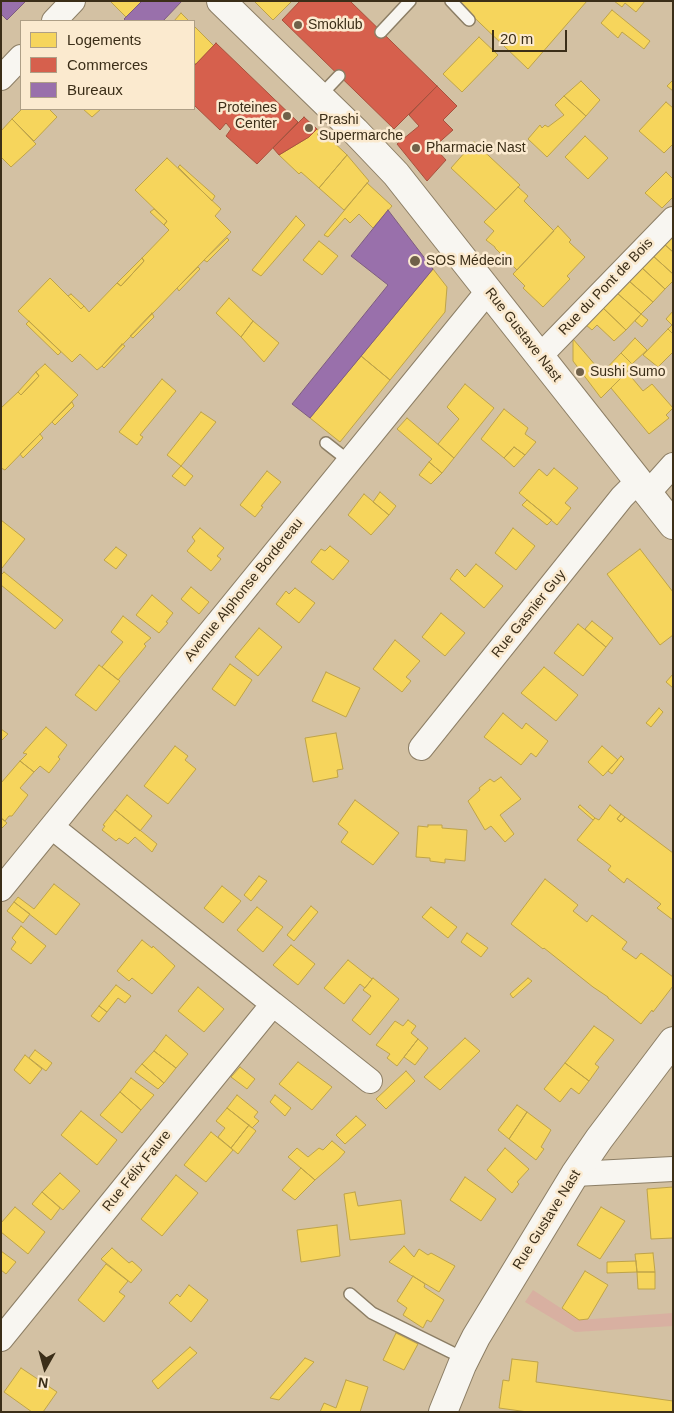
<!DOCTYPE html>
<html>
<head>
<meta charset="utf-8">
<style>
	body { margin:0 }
	#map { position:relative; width:674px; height:1413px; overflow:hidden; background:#d3c1a3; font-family:Arial,sans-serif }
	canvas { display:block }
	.frame { position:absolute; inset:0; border:2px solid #3b2e18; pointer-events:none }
	.legend { position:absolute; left:20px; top:20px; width:175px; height:90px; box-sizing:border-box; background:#fbeacf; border:1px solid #ae9f86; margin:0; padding:6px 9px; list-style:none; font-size:15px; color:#3b2e18 }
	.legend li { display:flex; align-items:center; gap:10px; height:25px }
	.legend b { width:25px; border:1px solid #ae9f86 }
	.north { position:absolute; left:20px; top:1343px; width:50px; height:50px; -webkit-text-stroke:4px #fbeacf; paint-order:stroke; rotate:187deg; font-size:14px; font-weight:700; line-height:20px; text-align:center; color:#3b2e18 }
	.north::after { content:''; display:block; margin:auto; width:18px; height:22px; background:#3b2e18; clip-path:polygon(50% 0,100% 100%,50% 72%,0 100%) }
	.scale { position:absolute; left:492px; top:30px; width:75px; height:22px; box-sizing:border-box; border:2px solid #3b2e18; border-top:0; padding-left:6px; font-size:15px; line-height:18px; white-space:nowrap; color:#3b2e18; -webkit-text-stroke:4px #fbeacf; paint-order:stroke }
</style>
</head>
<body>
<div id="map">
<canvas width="674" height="1413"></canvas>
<div class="frame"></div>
<ul class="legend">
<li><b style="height:14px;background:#f6d55c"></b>Logements</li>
<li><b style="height:14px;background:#d6604d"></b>Commerces</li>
<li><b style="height:14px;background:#9970ab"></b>Bureaux</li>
</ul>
<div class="north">N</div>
<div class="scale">20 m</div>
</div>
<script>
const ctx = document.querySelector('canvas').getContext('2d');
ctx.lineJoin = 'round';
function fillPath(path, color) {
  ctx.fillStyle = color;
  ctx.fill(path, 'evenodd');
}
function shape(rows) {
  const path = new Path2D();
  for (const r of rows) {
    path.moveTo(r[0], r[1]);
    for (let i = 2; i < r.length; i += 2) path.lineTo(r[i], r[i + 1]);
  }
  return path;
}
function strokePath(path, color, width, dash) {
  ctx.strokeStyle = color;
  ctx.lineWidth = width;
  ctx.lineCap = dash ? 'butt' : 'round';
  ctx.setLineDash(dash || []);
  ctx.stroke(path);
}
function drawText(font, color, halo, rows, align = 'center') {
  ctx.font = font + ' Arial,sans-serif';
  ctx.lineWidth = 5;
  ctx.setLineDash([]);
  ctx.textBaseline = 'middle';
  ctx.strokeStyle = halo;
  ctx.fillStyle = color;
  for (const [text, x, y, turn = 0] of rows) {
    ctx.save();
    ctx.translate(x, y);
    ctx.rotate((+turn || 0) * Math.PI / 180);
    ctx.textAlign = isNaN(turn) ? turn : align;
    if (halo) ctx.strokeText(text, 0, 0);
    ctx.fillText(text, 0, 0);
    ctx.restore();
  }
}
const green = shape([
	[533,1290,579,1320,673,1313,673,1326,575,1332,525,1302]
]);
const homes = shape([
	[110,1,142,1,126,17,110,1],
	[254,1,292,1,273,20,254,1],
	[457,1,587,1,528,69,457,1],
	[614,1,645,1,636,12,625,3,622,7,614,1],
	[612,10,650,41,644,49,622,32,618,38,601,23,612,10],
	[181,13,189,21,174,21,181,13],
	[194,26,214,46,196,64,194,62,194,26],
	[479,37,498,55,462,92,443,74,479,37],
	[673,80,673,91,667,86,673,80],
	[581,81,600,100,586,116,564,96,581,81],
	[564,96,586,116,547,157,528,139,540,125,542,128,545,125,548,127,564,115,555,105,564,96],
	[666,102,673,108,673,144,664,153,639,131,666,102],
	[22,109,49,109,57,117,34,141,12,119,22,109],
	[83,109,101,109,92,117,83,109],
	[12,119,36,144,11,167,1,157,1,131,12,119],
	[317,129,320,132,317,134,326,142,329,138,345,153,347,155,319,188,301,172,299,174,279,155,309,137,317,129],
	[585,136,608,158,588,179,565,157,585,136],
	[474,142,520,185,496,210,451,168,474,142],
	[347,155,369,181,344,210,319,188,347,155],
	[167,158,221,209,215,216,231,232,102,366,97,370,80,354,72,362,18,311,50,278,81,309,84,306,89,312,117,283,121,286,144,261,142,258,169,230,164,225,167,221,135,190,167,158],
	[180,165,215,196,212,201,178,167,180,165],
	[666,172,673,179,673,197,662,208,645,193,666,172],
	[367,183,392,206,373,228,359,214,350,223,345,218,328,237,324,235,367,183],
	[518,187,528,196,524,201,554,231,517,270,495,248,495,247,486,240,494,231,484,222,518,187],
	[154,209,167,221,164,225,150,212,154,209],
	[296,216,305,225,261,276,252,270,296,216],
	[558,226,571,240,569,242,585,257,567,276,570,279,543,307,523,288,525,286,513,274,558,226],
	[673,234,673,252,663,243,673,234],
	[227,238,229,240,207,262,204,260,227,238],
	[319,241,338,256,322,275,303,260,319,241],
	[663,243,673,252,673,274,652,255,663,243],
	[652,255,673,274,673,281,665,289,641,267,652,255],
	[142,258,144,261,121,286,117,283,142,258],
	[198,267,200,269,179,291,177,288,198,267],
	[641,267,665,289,653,302,629,281,641,267],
	[433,269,447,287,445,312,390,380,361,356,433,269],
	[629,281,653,302,641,314,617,293,629,281],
	[617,293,641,314,626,330,602,307,617,293],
	[71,294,84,306,81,309,68,296,71,294],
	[229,298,253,321,241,337,216,313,229,298],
	[602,307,626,330,614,341,597,325,592,330,586,325,602,307],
	[673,311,673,324,672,325,666,319,673,311],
	[152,313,154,317,133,338,130,336,152,313],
	[641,314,648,320,642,327,635,321,641,314],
	[29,321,61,352,58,355,26,324,29,321],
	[253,321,279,343,264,362,241,337,253,321],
	[673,324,673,334,668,329,673,324],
	[668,329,673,334,673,352,658,367,643,355,668,329],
	[635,338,647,350,632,364,621,353,635,338],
	[573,339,602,373,621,353,632,364,627,372,601,398,573,361,573,339],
	[122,344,125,346,104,368,102,366,122,344],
	[361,356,390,380,340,442,310,418,361,356],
	[45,364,78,395,5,470,1,468,1,408,18,392,21,395,39,376,36,372,45,364],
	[36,372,39,376,21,395,18,392,36,372],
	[627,372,643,391,652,384,673,408,666,415,669,418,649,434,611,388,627,372],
	[162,379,176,391,140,435,143,437,137,445,119,432,162,379],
	[465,384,494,408,454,458,438,444,459,419,447,407,465,384],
	[72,402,74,406,55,425,52,422,72,402],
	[504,409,528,428,525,434,536,442,525,455,514,447,504,458,481,439,504,409],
	[201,412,216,422,181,466,167,455,201,412],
	[407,418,454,458,442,473,429,462,432,459,397,429,407,418],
	[40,434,43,438,23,458,20,454,40,434],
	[514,447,525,455,514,467,504,458,514,447],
	[429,462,442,473,431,484,419,475,429,462],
	[181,466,193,476,185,486,172,476,181,466],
	[554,468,578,488,565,503,571,508,557,525,519,493,539,469,547,476,554,468],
	[267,471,281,482,261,506,263,507,255,517,240,505,267,471],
	[380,492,396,506,389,515,373,502,380,492],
	[364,494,389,515,371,535,348,515,364,494],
	[527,500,552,520,547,525,522,505,527,500],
	[1,520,25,539,2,568,1,567,1,520],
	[200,528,224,548,217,556,221,559,211,571,187,551,195,541,192,537,200,528],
	[513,528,535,546,516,570,495,553,513,528],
	[330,546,349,561,333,580,311,562,321,549,325,551,330,546],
	[116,547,127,555,116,569,104,560,116,547],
	[640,549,673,592,673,635,660,645,607,574,640,549],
	[476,564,503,586,484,608,450,579,457,569,465,577,476,564],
	[4,572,63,620,55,629,1,585,1,575,4,572],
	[191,587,209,602,199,614,181,599,191,587],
	[295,588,315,603,299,623,276,604,286,591,289,594,295,588],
	[152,595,173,613,166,622,168,623,159,633,136,615,152,595],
	[441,613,465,633,445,656,422,637,441,613],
	[123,616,151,638,144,644,146,646,118,680,102,667,123,642,111,632,123,616],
	[592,621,613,638,606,647,585,629,592,621],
	[578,624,606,647,583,676,554,653,578,624],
	[259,628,282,647,258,676,235,657,259,628],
	[395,640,420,661,406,677,411,681,402,692,373,669,395,640],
	[230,664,252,680,235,706,212,689,230,664],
	[99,665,120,681,96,711,75,695,99,665],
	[544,667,578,695,556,721,521,693,544,667],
	[326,672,360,688,346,717,312,701,326,672],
	[673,674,673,688,666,682,673,674],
	[659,708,663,712,651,727,646,723,659,708],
	[503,713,522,729,526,723,548,741,536,757,531,753,521,765,484,737,503,713],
	[46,727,67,745,58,757,60,759,49,773,40,766,34,772,20,761,27,754,23,753,46,727],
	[1,729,8,734,1,741,1,729],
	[336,733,343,769,337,770,338,777,313,782,305,738,336,733],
	[175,746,188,756,185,760,196,769,168,804,144,786,175,746],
	[602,746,618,760,603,776,588,762,602,746],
	[621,756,624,759,612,774,608,771,621,756],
	[20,761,34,772,20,788,28,795,12,816,9,816,5,821,1,818,1,783,20,761],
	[501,777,521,799,500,815,514,834,505,842,491,826,485,830,468,801,480,790,479,788,490,779,494,782,501,777],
	[127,795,152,816,140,831,115,810,127,795],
	[355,800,399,833,373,865,341,842,348,832,338,824,355,800],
	[580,805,595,818,593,820,578,807,580,805],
	[610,805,621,814,617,819,621,822,625,817,673,853,673,920,657,908,661,904,627,878,624,883,608,870,611,866,577,840,595,818,599,820,610,805],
	[115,810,157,844,152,852,135,837,128,844,119,838,116,841,102,830,105,826,103,825,115,810],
	[621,814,625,817,621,822,617,819,621,814],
	[1,818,7,823,1,829,1,818],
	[428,825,442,825,442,828,467,830,465,861,445,859,445,863,430,861,430,858,416,857,418,826,428,827,428,825],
	[259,876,267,881,251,901,244,895,259,876],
	[545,879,578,905,573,911,587,922,592,915,627,942,622,949,636,959,641,953,673,977,673,986,653,1012,652,1010,641,1024,608,998,608,997,593,987,544,948,543,949,511,924,545,879],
	[54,884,80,904,56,935,14,902,18,897,34,909,54,884],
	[222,886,241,901,223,923,204,908,222,886],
	[14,902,30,914,23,923,7,911,14,902],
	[311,906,318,912,294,941,287,935,311,906],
	[257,907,283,927,263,952,237,930,257,907],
	[431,907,457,927,448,938,422,917,431,907],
	[21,926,46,946,31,964,11,949,16,942,12,938,21,926],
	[467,933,488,948,481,957,461,942,467,933],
	[142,940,152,948,153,946,175,966,152,994,132,978,129,981,117,971,142,940],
	[291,945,315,964,298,985,273,965,291,945],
	[348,960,372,979,365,988,360,984,344,1004,324,988,348,960],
	[373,978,399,999,370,1035,352,1020,371,996,363,990,373,978],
	[528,978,532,981,513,998,510,994,528,978],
	[116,985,131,996,125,1003,118,998,107,1012,99,1006,116,985],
	[198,987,224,1009,204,1032,178,1011,198,987],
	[99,1006,107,1012,99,1022,91,1016,99,1006],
	[408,1020,416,1026,411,1033,418,1039,397,1066,387,1058,390,1054,376,1045,395,1021,403,1026,408,1020],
	[594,1026,614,1040,595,1064,599,1067,589,1081,565,1063,594,1026],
	[166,1035,188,1054,176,1068,154,1051,166,1035],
	[465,1038,480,1051,440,1090,424,1077,465,1038],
	[418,1039,428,1048,415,1065,404,1057,418,1039],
	[35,1050,52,1063,46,1071,29,1058,35,1050],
	[154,1051,176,1068,164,1083,142,1064,154,1051],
	[25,1055,42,1069,30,1084,14,1070,25,1055],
	[298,1062,332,1087,312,1110,279,1084,298,1062],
	[565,1063,589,1081,579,1094,571,1088,560,1102,544,1089,565,1063],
	[142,1064,164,1083,158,1089,135,1072,142,1064],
	[240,1067,255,1079,247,1089,231,1077,240,1067],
	[406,1071,415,1081,386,1109,376,1099,406,1071],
	[131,1078,154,1095,141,1110,120,1092,131,1078],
	[120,1092,141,1110,122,1133,100,1115,120,1092],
	[237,1095,258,1112,254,1117,259,1121,252,1128,227,1108,237,1095],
	[275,1095,291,1108,285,1116,270,1102,275,1095],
	[517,1105,527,1112,509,1139,498,1130,517,1105],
	[227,1108,249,1125,231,1148,218,1137,225,1128,216,1121,227,1108],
	[81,1111,117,1140,97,1165,61,1135,81,1111],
	[527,1112,551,1130,541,1147,544,1149,536,1160,509,1139,527,1112],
	[356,1116,366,1125,345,1144,336,1135,356,1116],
	[249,1125,256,1131,238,1154,231,1148,249,1125],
	[211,1132,233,1150,206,1182,184,1165,211,1132],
	[332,1141,345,1152,339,1159,315,1180,288,1157,297,1148,308,1157,319,1148,323,1150,332,1141],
	[505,1148,529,1169,517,1182,519,1184,512,1193,487,1170,505,1148],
	[301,1168,315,1180,295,1200,282,1190,301,1168],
	[60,1173,80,1191,63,1210,42,1192,60,1173],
	[176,1175,198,1193,162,1236,141,1219,176,1175],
	[465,1177,496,1199,481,1221,450,1200,465,1177],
	[673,1187,673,1238,651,1239,647,1189,673,1187],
	[42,1192,60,1208,51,1220,32,1204,42,1192],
	[355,1192,358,1206,401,1200,405,1234,350,1240,344,1194,355,1192],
	[15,1207,45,1232,28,1254,1,1232,1,1223,15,1207],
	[601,1207,625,1221,600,1259,577,1245,601,1207],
	[337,1225,340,1256,301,1262,297,1230,337,1225],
	[404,1246,414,1257,419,1249,428,1255,431,1253,455,1266,439,1292,389,1262,404,1246],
	[112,1248,129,1263,132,1261,142,1270,131,1283,101,1259,112,1248],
	[1,1251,16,1262,6,1274,1,1270,1,1251],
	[653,1253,655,1272,637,1272,635,1254,653,1253],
	[636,1261,637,1272,607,1273,607,1262,636,1261],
	[106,1264,128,1281,119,1292,125,1296,104,1322,78,1300,106,1264],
	[585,1271,608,1285,588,1319,579,1320,562,1308,585,1271],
	[637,1272,655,1272,655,1289,638,1289,637,1272],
	[413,1276,425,1284,424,1287,444,1300,431,1322,427,1320,423,1328,403,1315,407,1308,397,1301,413,1276],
	[189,1285,208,1300,191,1322,169,1303,177,1294,180,1297,189,1285],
	[396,1333,418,1344,404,1370,383,1360,396,1333],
	[190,1347,197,1353,158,1389,152,1381,190,1347],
	[305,1358,314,1362,279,1400,270,1398,305,1358],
	[512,1359,538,1362,536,1382,673,1401,673,1412,528,1412,499,1408,503,1380,509,1381,512,1359],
	[21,1368,57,1392,43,1412,32,1412,4,1392,21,1368],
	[346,1380,368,1387,360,1412,320,1412,324,1403,336,1408,346,1380]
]);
const shops = shape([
	[300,1,350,1,437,86,394,129,282,20,300,1],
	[216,43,298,122,257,164,226,136,231,129,226,123,220,130,194,105,194,66,216,43],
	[437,86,457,106,443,120,453,130,434,147,446,160,427,181,397,144,419,126,409,115,437,86],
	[304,117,317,129,309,137,279,155,273,148,304,117]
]);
const offices = shape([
	[1,1,26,1,7,20,1,14,1,1],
	[142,1,182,1,163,21,126,21,124,19,142,1],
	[388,210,433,269,310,418,292,404,388,285,351,256,388,210]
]);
const service = shape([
	[451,1,469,20],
	[381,32,410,1],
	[319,97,339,76],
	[326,443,349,461],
	[350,1294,372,1313,465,1359]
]);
const minor = shape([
	[54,21,73,1],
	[1,78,21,57],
	[540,356,673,219],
	[648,493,673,465],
	[421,748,622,497,638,481],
	[1,889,488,291],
	[273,1004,370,1081],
	[575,1174,673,1169],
	[1,1339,273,1004,52,827]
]);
const tertiary = shape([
	[221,1,355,131,396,174,673,525],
	[443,1412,462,1365,476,1337,575,1174,599,1139,673,1041]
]);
const markers = [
	[298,25,5,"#706149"],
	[287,116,5,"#706149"],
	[309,128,5,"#706149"],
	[416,148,5,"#706149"],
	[415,261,6,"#706149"],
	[580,372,5,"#706149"]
];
const poiNames = [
	["Smoklub",308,25],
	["Proteines",277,108,"right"],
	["Center",277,124,"right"],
	["Prashi",319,120],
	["Supermarche",319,136],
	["Pharmacie Nast",426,148],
	["SOS Médecin",426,261],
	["Sushi Sumo",590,372]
];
const streetNames = [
	["Rue du Pont de Bois",606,287,-46],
	["Rue Gustave Nast",523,335,52],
	["Avenue Alphonse Bordereau",244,590,-51],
	["Rue Gasnier Guy",529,614,-51],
	["Rue Félix Faure",137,1171,-51],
	["Rue Gustave Nast",547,1220,-58]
];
fillPath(green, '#d8b0a1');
fillPath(homes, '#f6d55c');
strokePath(homes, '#bea348', 1);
fillPath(shops, '#d6604d');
strokePath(shops, '#a8513d', 1);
fillPath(offices, '#9970ab');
strokePath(offices, '#7d5c7f', 1);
strokePath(service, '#8c7e65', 14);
strokePath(minor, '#8c7e65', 26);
strokePath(tertiary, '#8c7e65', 30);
strokePath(service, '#f8f6f1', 11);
strokePath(minor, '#f8f6f1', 24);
strokePath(tertiary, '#f8f6f1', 28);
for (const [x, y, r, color] of markers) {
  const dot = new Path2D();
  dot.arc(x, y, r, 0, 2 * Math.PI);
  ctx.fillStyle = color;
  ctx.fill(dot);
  strokePath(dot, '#fbeacf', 2);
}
drawText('14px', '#3b2e18', '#fbeacf', poiNames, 'left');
drawText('14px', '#3b2e18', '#fbeacf', streetNames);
</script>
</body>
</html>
